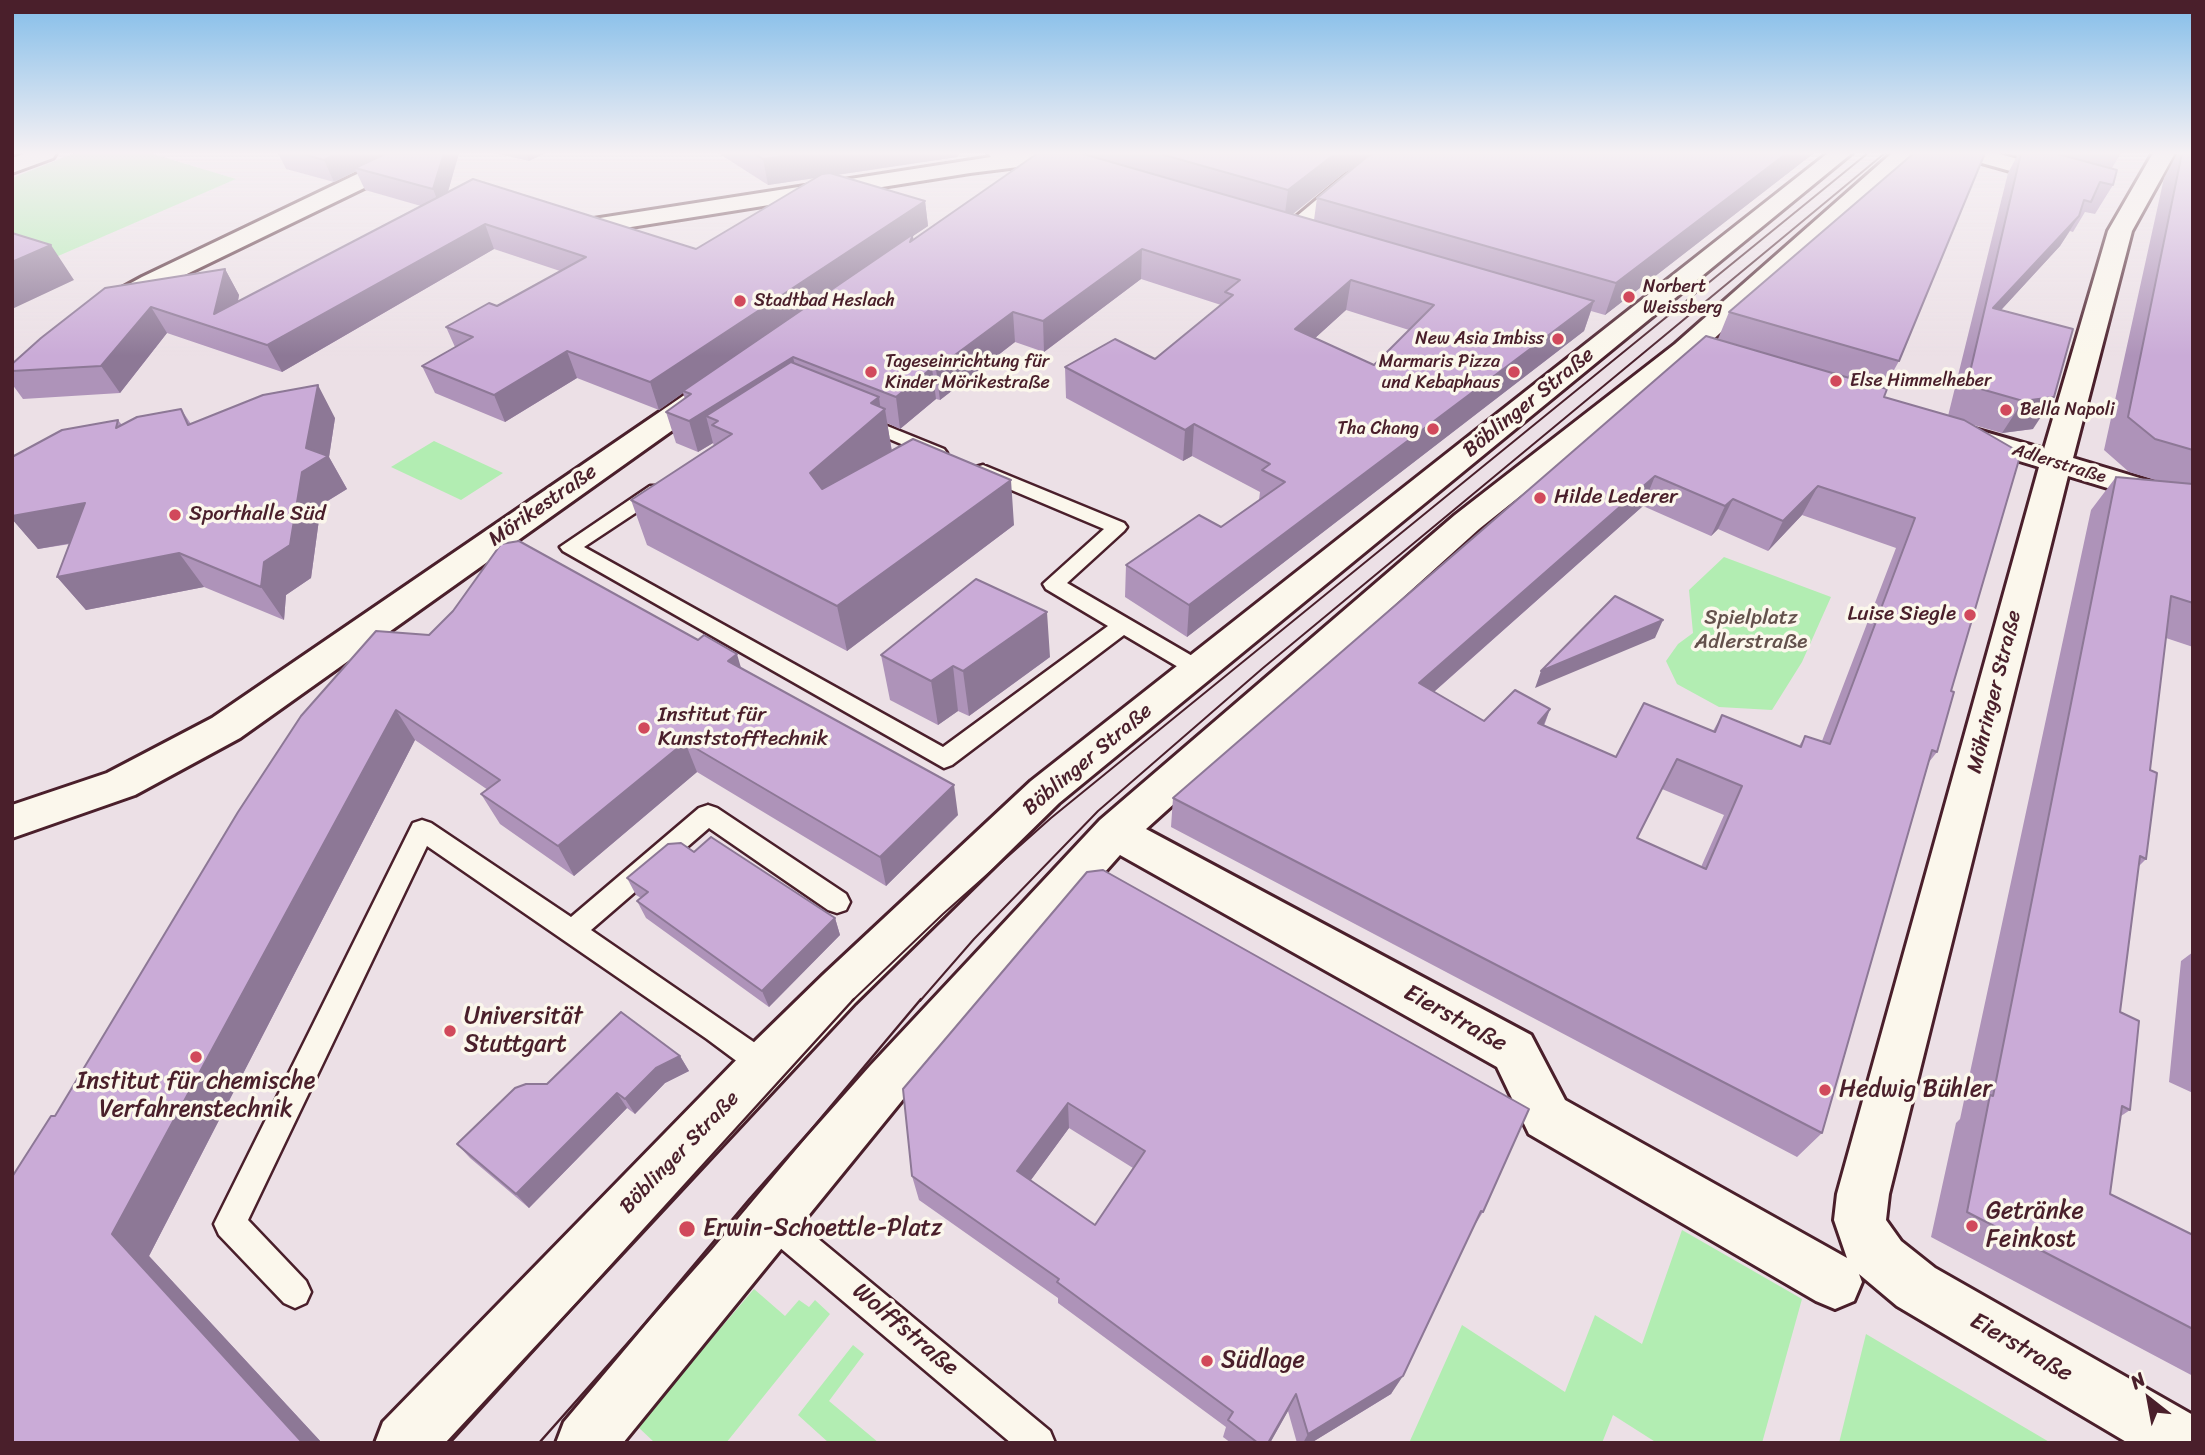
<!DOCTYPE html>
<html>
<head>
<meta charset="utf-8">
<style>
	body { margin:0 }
	#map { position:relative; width:2205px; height:1455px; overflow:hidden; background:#ece0e6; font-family:Sriracha,sans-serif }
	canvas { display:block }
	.frame { position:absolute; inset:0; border:14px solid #4a1f2b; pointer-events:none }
	.north { position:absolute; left:2114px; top:1364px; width:70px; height:70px; -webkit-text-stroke:5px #fbf7ec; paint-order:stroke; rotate:329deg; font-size:19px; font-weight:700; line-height:28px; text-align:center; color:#4a1f2b }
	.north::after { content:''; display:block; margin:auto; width:24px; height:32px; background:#4a1f2b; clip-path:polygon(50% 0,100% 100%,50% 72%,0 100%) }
</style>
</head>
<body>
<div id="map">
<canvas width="2205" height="1455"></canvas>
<div class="frame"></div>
<div class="north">N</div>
</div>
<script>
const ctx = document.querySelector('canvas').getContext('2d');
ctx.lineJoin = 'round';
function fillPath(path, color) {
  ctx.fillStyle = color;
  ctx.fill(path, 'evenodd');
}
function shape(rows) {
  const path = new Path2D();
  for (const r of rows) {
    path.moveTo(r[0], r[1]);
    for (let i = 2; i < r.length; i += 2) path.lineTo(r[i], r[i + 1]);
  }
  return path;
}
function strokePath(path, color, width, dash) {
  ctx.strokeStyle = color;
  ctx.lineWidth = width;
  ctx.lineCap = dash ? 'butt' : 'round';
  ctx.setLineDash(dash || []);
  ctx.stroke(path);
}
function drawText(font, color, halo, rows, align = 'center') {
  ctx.font = font + ' Sriracha,sans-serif';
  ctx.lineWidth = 7;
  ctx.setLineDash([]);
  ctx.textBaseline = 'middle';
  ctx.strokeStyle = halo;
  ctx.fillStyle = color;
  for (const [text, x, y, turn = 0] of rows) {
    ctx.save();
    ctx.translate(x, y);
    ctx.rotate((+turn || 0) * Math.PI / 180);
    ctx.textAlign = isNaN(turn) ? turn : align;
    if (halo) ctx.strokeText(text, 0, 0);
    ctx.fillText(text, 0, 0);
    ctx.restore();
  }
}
const green = shape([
	[75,153,150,153,236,179,12,276,12,178],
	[434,441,503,473,461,500,391,467],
	[1724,557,1831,597,1802,662,1772,710,1719,707,1677,684,1666,661,1678,644,1693,633,1689,590],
	[1682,1230,1802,1299,1762,1443,1657,1443,1613,1415,1602,1443,1409,1443,1462,1325,1565,1392,1595,1315,1642,1344],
	[754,1289,785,1316,799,1300,809,1307,815,1300,830,1314,726,1443,655,1443,637,1426],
	[1866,1334,2051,1443,1839,1443],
	[853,1345,864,1354,829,1401,879,1443,829,1443,798,1415]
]);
const service = shape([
	[860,415,944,449,947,453,944,457,932,457,854,424,851,420,860,415],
	[983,465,1124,523,1127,527,1124,531,1067,583,1206,664,1209,669,1206,674,1198,677,1190,674,1124,635,952,765,944,768,563,551,560,547,650,486,664,486,666,490,664,494,584,547,943,747,1108,626,1046,589,1043,584,1104,529,976,475,974,471,976,467,983,465],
	[708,805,717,808,846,894,850,902,846,910,837,913,828,910,709,828,591,930,774,1056,778,1065,774,1074,764,1078,754,1074,707,1039,427,846,248,1220,306,1281,311,1292,306,1303,295,1308,284,1303,219,1235,214,1224,413,823,422,820,431,823,571,917,699,808,708,805],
	[770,1203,781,1208,1050,1431,1055,1443,1011,1443,759,1230,754,1219,759,1208,770,1203]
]);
const minor = shape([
	[26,153,56,153,53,158,12,173,12,158,26,153],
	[988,153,1042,153,1090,167,1093,172,1090,177,1082,179,1034,165,970,173,587,234,578,232,575,227,578,222,587,220,991,157,988,153],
	[1399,153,1435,153,1432,158,1387,170,1362,185,1299,237,1290,239,1281,237,1278,232,1346,175,1371,160,1399,153],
	[1828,153,1852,153,1059,803,855,1003,445,1443,375,1443,383,1422,747,1049,823,975,1031,781,1828,153],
	[1892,153,1916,153,1695,356,1479,529,1146,829,1531,1035,1565,1100,1847,1258,1834,1220,1837,1194,2039,467,1960,443,1956,437,1960,431,1971,428,2044,449,2108,231,2153,153,2175,153,2132,231,2073,458,2193,494,2193,514,2068,476,1889,1194,1886,1220,1901,1241,1935,1268,2193,1415,2193,1443,2128,1443,1897,1306,1859,1274,1862,1282,1854,1301,1835,1309,1816,1301,1529,1134,1497,1067,1120,855,904,1098,623,1443,556,1443,564,1422,751,1200,870,1066,1100,820,1455,515,1675,344,1892,153],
	[1961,153,1996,153,2072,174,2075,179,2072,184,2064,186,1964,158,1961,153],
	[712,380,722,383,726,389,722,395,240,738,135,795,12,838,12,805,107,773,212,718,702,383,712,380]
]);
const secondary = shape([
	[401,153,429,153,426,158,160,287,118,312,109,314,100,312,96,306,100,300,142,277,401,153]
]);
const tramFar1 = shape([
	[852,1001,943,914,1051,818,1868,153],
	[920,1001,974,939,1098,811,1263,668,1885,153]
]);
const tram = shape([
	[450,1443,854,999],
	[539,1443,711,1249,921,999]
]);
const wall = shape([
	[278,153,459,153,448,192,696,249,815,178,768,185,718,153,959,153,957,157,837,175,925,201,928,226,913,236,913,239,1088,155,1088,153,1814,153,1605,315,1591,311,1584,331,1187,637,1125,597,1126,565,1221,527,1259,500,1260,492,1192,456,1183,461,1066,398,1065,367,1155,359,1221,305,1141,279,1044,352,1015,342,940,400,936,399,900,429,887,423,892,451,1014,525,847,651,647,545,631,500,714,446,713,443,698,452,676,443,666,412,685,399,683,393,659,410,577,378,505,422,435,393,422,366,455,347,446,327,497,306,560,271,494,249,282,372,167,333,120,393,23,399,12,384,12,364,225,269,239,295,238,302,421,206,365,190,356,171,334,182,286,169],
	[1359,164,1317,198,1314,220,1293,214,1344,173],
	[1346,310,1409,330,1374,365,1315,338],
	[494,153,545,153,529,161],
	[2005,153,2121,153,2112,168,2113,185,2095,214,2085,212,2073,232,2070,231,2060,246,2001,310,2033,429,2002,433,1970,424,1951,691,1937,752,1929,762,1822,1133,1797,1157,1171,827,1173,798,1718,339,1729,312,1899,361,1884,388,1884,397,1948,416,2008,173,2017,156],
	[1643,506,1711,536,1718,529,1768,551,1802,515,1896,548,1822,741,1805,736,1799,746,1722,715,1713,731,1616,757,1544,726,1550,709,1484,721,1434,692],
	[1662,789,1724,815,1701,867,1637,838],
	[2177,153,2193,153,2193,647,2166,638,2150,770,2146,859,2139,866,2120,1012,2130,1110,2121,1116,2110,1194,2193,1235,2193,1376,1931,1237,1956,1123,1960,1119,2091,510,2116,477,2159,481,2129,472,2104,450,2164,178,2177,154],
	[181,409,191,424,335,418,329,457,347,489,321,505,311,578,286,595,284,620,204,587,86,610,57,577,70,544,38,549,12,519,12,457,118,420,122,425],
	[881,655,1050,657,969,716,958,711,938,725,890,700],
	[741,668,958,815,886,886,697,772,574,876,500,824,481,794,488,790,415,740,149,1256,322,1443,12,1443,55,1116,301,716],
	[694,852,835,918,840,935,769,1007,646,918,637,901,641,898,636,895,627,878],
	[1087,872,1483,1212,1473,1228,1391,1394,1311,1443,1297,1443,1288,1411,1270,1443,1231,1443,1223,1437,1226,1427,1058,1303,1058,1298,919,1200,912,1176],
	[1069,1128,1133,1168,1095,1225,1030,1181],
	[2193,952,2193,1093,2169,1082,2181,961],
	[680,1056,689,1071,665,1083,635,1114,627,1108,529,1208,470,1158,457,1144,547,1084]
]);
const shadedWall = shape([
	[338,153,395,153,355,168,356,171,334,182,324,160],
	[444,153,459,153,442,212,433,189],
	[526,153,545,153,529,161],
	[806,153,959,153,957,157,768,185,763,159],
	[1336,153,1389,153,1370,158,1344,173,1284,221,1288,190],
	[1787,153,1814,153,1605,315,1616,283],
	[925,201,928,226,913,236,916,264,683,391,683,393,659,410,650,382],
	[2079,216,2060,246,1979,334,1993,308],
	[485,224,494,249,282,372,267,345],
	[51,245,74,280,12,309,12,262],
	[1142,249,1141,279,1044,352,1043,321],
	[225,269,239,295,231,334,214,314],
	[1351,280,1346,310,1291,360,1295,329],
	[1594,301,1584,331,1187,637,1189,605],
	[151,307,167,333,120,393,101,366],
	[1013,312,1015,342,940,400,936,369],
	[567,351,577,378,505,422,494,395],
	[793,357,800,388,718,421,706,416,713,443,698,452,689,421],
	[932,368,936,399,900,429,896,397],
	[318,385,335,418,329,457,347,489,321,505,311,578,286,595,284,620,261,587,264,562,306,448],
	[879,397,881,413,885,409,892,453,820,517,810,473,871,403],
	[2054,397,2033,429,2002,433,2023,401],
	[1194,424,1192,456,1183,461,1185,430],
	[1655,476,1643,506,1410,713,1419,683],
	[1011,480,1014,525,847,651,837,606],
	[1818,486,1802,515,1768,551,1783,521],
	[1733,499,1718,529,1711,536,1725,506],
	[85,503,111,536,38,549,12,519,12,516],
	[179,553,204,587,86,610,57,577],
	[1047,612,1050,657,969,716,963,671],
	[1663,620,1655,638,1535,688,1541,671],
	[737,654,746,685,728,661],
	[953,666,958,711,938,725,931,681],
	[1550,709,1538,739,1538,723],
	[396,710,415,740,149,1256,322,1443,299,1443,112,1234],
	[685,742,697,772,574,876,558,846],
	[954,785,958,815,886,886,880,857],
	[835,918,840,935,769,1007,762,991],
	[680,1056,689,1071,665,1083,635,1114,625,1099,656,1068],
	[617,1093,627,1108,529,1208,516,1194],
	[1068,1103,1069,1128,1020,1195,1017,1171],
	[1403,1376,1391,1394,1311,1443,1303,1443,1308,1434],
	[1296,1394,1288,1411,1270,1443,1268,1443]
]);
const building = shape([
	[299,153,338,153,324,160,299,153],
	[387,153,444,153,433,189,355,168,387,153],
	[753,153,806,153,763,159,753,153],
	[1038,153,1080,153,1594,301,1189,605,1126,565,1199,515,1221,527,1285,482,1262,470,1270,464,1194,424,1185,430,1065,367,1115,339,1155,359,1233,295,1225,292,1240,280,1142,249,1043,321,1013,312,936,369,932,368,896,397,793,357,689,421,666,412,691,394,683,391,913,234,910,242,1038,153],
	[1351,280,1434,305,1374,365,1295,329,1351,280],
	[1157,153,1336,153,1288,190,1157,153],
	[1375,153,1787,153,1616,283,1317,198,1368,156,1375,153],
	[1914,153,1985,153,1899,361,1729,312,1914,153],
	[2021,153,2054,153,2117,170,2113,185,2100,182,2091,202,2084,200,2079,216,1993,308,2073,329,2054,397,2023,401,1967,385,2021,153],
	[2182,153,2193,153,2193,450,2155,439,2128,417,2182,153],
	[830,173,925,201,650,382,567,351,494,395,422,366,473,337,446,327,489,303,497,306,586,257,485,224,267,345,151,307,101,366,12,371,12,364,41,338,105,288,225,269,214,314,473,179,696,249,822,174,830,173],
	[12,233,51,245,12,262,12,233],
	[1706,336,1887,389,1884,397,1964,420,2021,453,1951,691,1954,692,1937,752,1932,750,1822,1133,1173,798,1706,336],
	[1655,476,1725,506,1733,499,1783,521,1818,486,1915,518,1830,744,1805,736,1801,747,1722,715,1715,732,1644,703,1616,757,1538,723,1550,709,1515,690,1484,721,1419,683,1655,476],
	[1677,759,1742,786,1706,869,1637,838,1677,759],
	[791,362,879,397,871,403,885,409,810,473,822,489,913,439,1011,480,837,606,631,500,732,434,712,425,718,421,706,416,791,362],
	[318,385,306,448,328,456,302,472,290,545,264,562,261,587,179,553,57,577,85,503,12,516,12,457,62,430,118,420,116,428,137,417,181,409,188,425,263,395,318,385],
	[2116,477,2193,484,2193,603,2171,596,2150,770,2157,773,2146,859,2140,856,2120,1012,2139,1021,2130,1110,2122,1106,2110,1194,2193,1235,2193,1329,1967,1212,1990,1095,1993,1096,2116,477],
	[519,541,698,640,704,635,737,654,728,661,954,785,880,857,685,742,558,846,481,794,500,780,396,710,112,1234,301,1441,299,1443,12,1443,12,1177,51,1116,55,1116,238,812,301,716,376,631,429,635,453,611,501,544,519,541],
	[976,579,1047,612,963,671,953,666,931,681,881,655,976,579],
	[1615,596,1663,620,1541,671,1615,596],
	[711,837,835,918,762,991,637,901,648,892,627,878,668,844,681,843,694,852,711,837],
	[1103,870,1529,1109,1483,1212,1481,1211,1403,1376,1308,1434,1296,1394,1268,1443,1258,1443,1228,1420,1233,1412,1057,1282,1059,1279,912,1176,903,1089,1087,872,1103,870],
	[1068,1103,1145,1151,1095,1225,1017,1171,1068,1103],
	[621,1012,680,1056,656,1068,625,1099,617,1093,516,1194,457,1144,515,1088,526,1084,547,1084,621,1012]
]);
const markers = [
	[1629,297,7,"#d1495b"],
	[740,301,7,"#d1495b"],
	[1558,339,7,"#d1495b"],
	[871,372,7,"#d1495b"],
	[1514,372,7,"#d1495b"],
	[1836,381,7,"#d1495b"],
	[2006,410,7,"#d1495b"],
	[1433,429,7,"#d1495b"],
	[1540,498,7,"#d1495b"],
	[175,515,7,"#d1495b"],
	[1970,615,7,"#d1495b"],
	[644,728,7,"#d1495b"],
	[450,1031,7,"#d1495b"],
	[196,1057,7,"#d1495b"],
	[1825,1090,7,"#d1495b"],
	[1972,1226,7,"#d1495b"],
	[687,1229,9,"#d1495b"],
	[1207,1361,7,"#d1495b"]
];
const farPoinames = [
	["Norbert",1643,287],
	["Weissberg",1643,308],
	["Stadtbad Heslach",754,301],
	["New Asia Imbiss",1544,339,"right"],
	["Tageseinrichtung für",885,362],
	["Kinder Mörikestraße",885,383],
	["Marmaris Pizza",1500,362,"right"],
	["und Kebaphaus",1500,383,"right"],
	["Else Himmelheber",1850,381],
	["Bella Napoli",2020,410],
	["Tha Chang",1419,429,"right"]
];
const farStreetnames = [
	["Adlerstraße",2059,464,17]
];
const streetNames = [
	["Böblinger Straße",1529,403,-39],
	["Mörikestraße",543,506,-35],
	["Möhringer Straße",1995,692,-76],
	["Böblinger Straße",1088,760,-40],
	["Böblinger Straße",680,1153,-46]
];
const poiNames = [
	["Hilde Lederer",1554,498],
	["Sporthalle Süd",189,515],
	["Luise Siegle",1956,615,"right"],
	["Institut für",658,716],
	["Kunststofftechnik",658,740]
];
const parkNames = [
	["Spielplatz",1751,619],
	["Adlerstraße",1751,643]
];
const nearPoinames = [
	["Universität",464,1017],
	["Stuttgart",464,1045],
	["Institut für chemische",196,1082,"center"],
	["Verfahrenstechnik",196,1110,"center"],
	["Hedwig Bühler",1839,1090],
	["Getränke",1986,1212],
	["Feinkost",1986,1240],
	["Erwin-Schoettle-Platz",703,1229],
	["Südlage",1221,1361]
];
const nearStreetnames = [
	["Eierstraße",1455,1019,29],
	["Wolffstraße",905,1330,40],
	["Eierstraße",2021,1348,30]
];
fillPath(green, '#b2edb2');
strokePath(service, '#4a1f2b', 5);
strokePath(minor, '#4a1f2b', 6);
strokePath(secondary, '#4a1f2b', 6);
fillPath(service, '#fbf7ec');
fillPath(minor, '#fbf7ec');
fillPath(secondary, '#fbf7ec');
strokePath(tramFar1, '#4a1f2b', 2);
strokePath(tram, '#4a1f2b', 2.5);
fillPath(wall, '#ae93b9');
fillPath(shadedWall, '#8d7896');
fillPath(building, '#caabd7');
strokePath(building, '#8d7896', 2);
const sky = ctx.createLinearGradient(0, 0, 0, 356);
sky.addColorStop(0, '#83bde9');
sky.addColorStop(0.43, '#f6f1f4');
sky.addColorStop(1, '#f6f1f400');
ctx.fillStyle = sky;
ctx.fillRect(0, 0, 2205, 356);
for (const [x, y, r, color] of markers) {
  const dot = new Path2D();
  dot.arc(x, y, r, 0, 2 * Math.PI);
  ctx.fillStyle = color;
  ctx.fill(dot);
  strokePath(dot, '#fbf7ec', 2.5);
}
drawText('18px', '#4a1f2b', '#fbf7ec', farPoinames, 'left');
drawText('18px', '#4a1f2b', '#fbf7ec', farStreetnames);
drawText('21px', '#4a1f2b', '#fbf7ec', streetNames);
drawText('21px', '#4a1f2b', '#fbf7ec', poiNames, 'left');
drawText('21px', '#64524d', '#fbf7ec', parkNames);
drawText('24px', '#4a1f2b', '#fbf7ec', nearPoinames, 'left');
drawText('24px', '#4a1f2b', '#fbf7ec', nearStreetnames);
</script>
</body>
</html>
